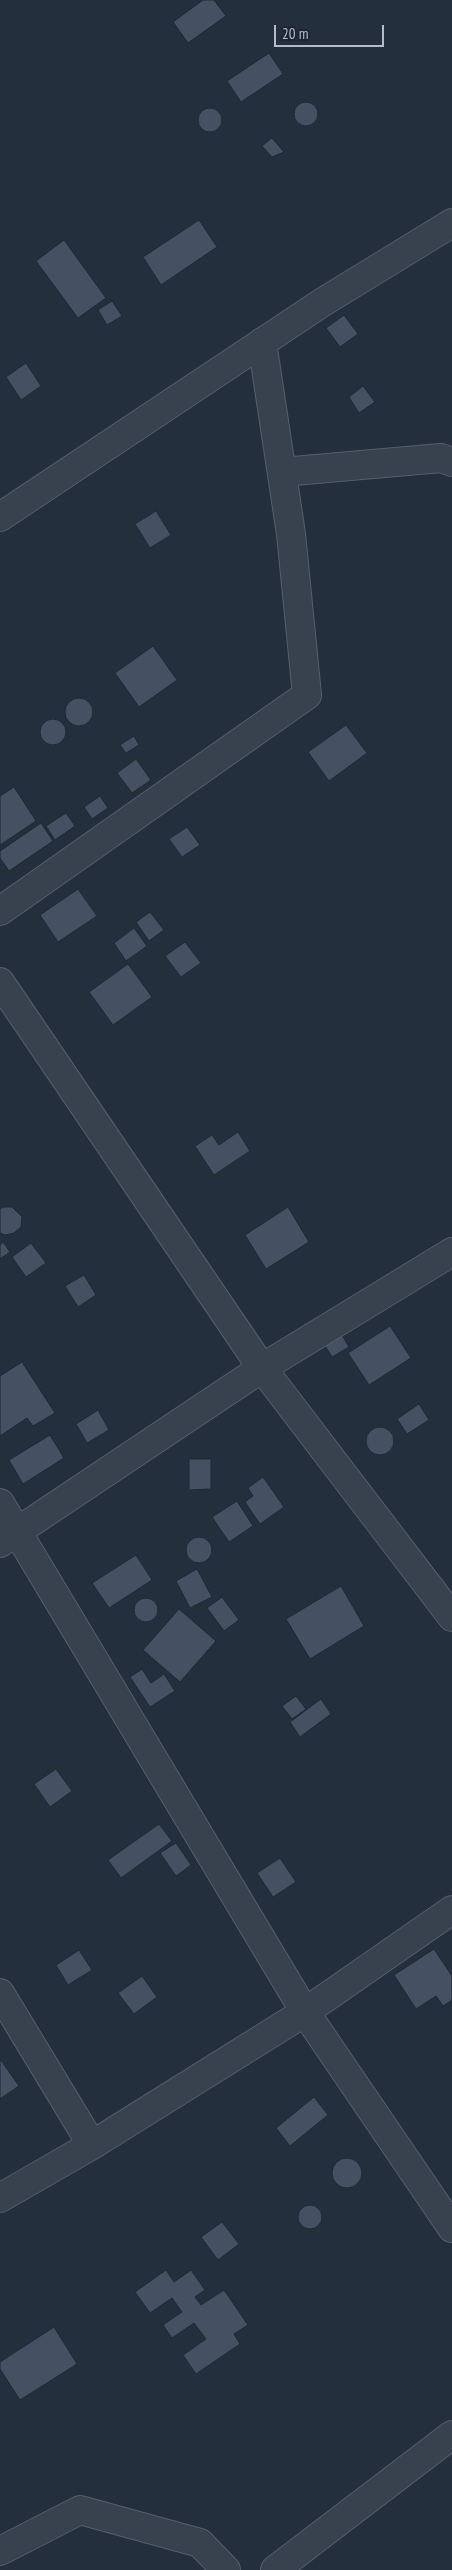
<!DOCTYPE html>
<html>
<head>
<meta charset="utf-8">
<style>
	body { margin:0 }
	#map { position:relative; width:452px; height:2570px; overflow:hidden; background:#242f3e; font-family:"PT Sans Narrow",sans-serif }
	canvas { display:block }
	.scale { position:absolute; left:274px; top:25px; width:110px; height:22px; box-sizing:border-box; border:2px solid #b4bcc9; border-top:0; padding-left:6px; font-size:15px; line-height:18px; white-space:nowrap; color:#b4bcc9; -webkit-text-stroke:4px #1d2633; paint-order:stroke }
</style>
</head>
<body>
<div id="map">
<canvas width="452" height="2570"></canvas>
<div class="scale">20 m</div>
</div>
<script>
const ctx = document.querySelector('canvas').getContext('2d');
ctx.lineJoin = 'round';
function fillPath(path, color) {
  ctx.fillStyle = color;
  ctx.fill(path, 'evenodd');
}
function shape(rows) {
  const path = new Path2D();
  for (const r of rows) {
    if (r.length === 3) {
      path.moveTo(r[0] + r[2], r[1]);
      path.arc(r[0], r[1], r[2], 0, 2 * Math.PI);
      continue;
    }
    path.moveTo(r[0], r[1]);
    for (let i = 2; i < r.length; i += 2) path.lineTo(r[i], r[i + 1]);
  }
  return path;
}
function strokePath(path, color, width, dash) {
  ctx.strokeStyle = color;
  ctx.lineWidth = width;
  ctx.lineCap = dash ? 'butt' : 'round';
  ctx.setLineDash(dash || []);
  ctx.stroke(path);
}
const building = shape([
	[203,0,214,0,226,16,188,43,173,22,203,0],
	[269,53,283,74,241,102,227,81,269,53],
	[306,114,12],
	[210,120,12],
	[272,138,284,152,272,157,262,146,272,138],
	[199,220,217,247,161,285,143,257,199,220],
	[64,240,106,298,78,318,36,261,64,240],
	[112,301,122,316,107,325,98,310,112,301],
	[344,315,358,334,340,347,326,328,344,315],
	[26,363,41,386,21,400,6,377,26,363],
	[363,386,375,402,359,413,349,397,363,386],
	[156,511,171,535,150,548,135,524,156,511],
	[153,646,177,680,139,707,115,673,153,646],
	[79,712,14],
	[53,732,13],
	[346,725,367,753,329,781,308,752,346,725],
	[134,736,139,745,126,753,120,745,134,736],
	[136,759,151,780,132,793,117,773,136,759],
	[14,787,36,821,0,845,0,796,14,787],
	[100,796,108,808,92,819,84,807,100,796],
	[66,813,75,826,55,840,46,826,66,813],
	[41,823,53,841,9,871,0,858,0,851,41,823],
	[187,827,200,845,182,857,169,839,187,827],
	[78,889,97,916,58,942,40,915,78,889],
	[150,912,164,930,149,941,136,922,150,912],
	[134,928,147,946,126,961,114,943,134,928],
	[185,942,201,963,181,977,165,956,185,942],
	[128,964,152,997,113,1025,89,992,128,964],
	[238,1132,250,1151,214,1175,195,1146,212,1135,219,1145,238,1132],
	[3,1207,12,1207,22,1217,21,1227,14,1233,5,1235,0,1233,0,1209,3,1207],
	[288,1207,309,1242,266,1269,245,1235,288,1207],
	[3,1242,10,1252,0,1259,0,1245,3,1242],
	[31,1243,46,1263,26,1277,12,1257,31,1243],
	[84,1275,96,1295,78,1307,65,1286,84,1275],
	[390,1326,411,1358,369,1385,348,1353,390,1326],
	[339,1330,349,1347,332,1357,322,1341,339,1330],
	[22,1362,55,1413,33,1426,27,1418,0,1436,0,1376,22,1362],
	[419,1404,429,1420,407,1434,397,1419,419,1404],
	[98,1410,109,1430,87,1443,76,1424,98,1410],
	[380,1441,14],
	[50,1435,64,1458,23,1484,9,1460,50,1435],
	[189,1459,211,1459,211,1489,189,1490,189,1459],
	[263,1477,284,1507,260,1524,245,1502,253,1496,248,1488,263,1477],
	[237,1501,253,1526,229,1542,212,1517,237,1501],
	[199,1550,13],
	[136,1555,152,1580,109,1608,92,1583,136,1555],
	[197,1569,212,1597,190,1608,176,1581,197,1569],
	[341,1586,364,1626,310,1659,286,1619,341,1586],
	[222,1597,239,1620,224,1631,207,1608,222,1597],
	[146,1610,12],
	[179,1609,216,1641,180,1682,143,1650,179,1609],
	[142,1669,151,1683,164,1674,175,1691,150,1707,130,1677,142,1669],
	[296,1696,306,1709,292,1719,282,1706,296,1696],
	[321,1699,331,1714,300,1737,290,1722,321,1699],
	[56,1769,72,1791,50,1807,34,1784,56,1769],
	[159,1824,172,1841,121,1878,108,1860,159,1824],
	[176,1843,191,1865,176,1876,160,1853,176,1843],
	[280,1858,296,1882,273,1897,257,1873,280,1858],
	[434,1949,452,1976,452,2000,443,2006,436,1996,416,2009,394,1975,434,1949],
	[79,1950,92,1970,68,1985,56,1965,79,1950],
	[142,1976,157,1997,134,2014,118,1993,142,1976],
	[0,2059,19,2086,0,2099,0,2059],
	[314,2097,328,2115,290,2146,276,2128,314,2097],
	[347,2173,15],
	[310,2217,12],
	[222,2222,239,2244,218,2260,201,2237,222,2222],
	[166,2270,174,2282,191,2270,205,2290,195,2297,201,2305,224,2290,248,2325,234,2334,240,2344,196,2374,183,2355,206,2339,194,2323,172,2338,163,2325,182,2312,172,2298,150,2313,135,2292,166,2270],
	[54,2327,77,2364,20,2400,0,2369,0,2362,54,2327]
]);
const street = shape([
	[282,472,441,458,452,462],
	[0,517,323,302,452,223],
	[0,911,307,695,291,534,262,342],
	[0,982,262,1368,452,1617],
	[0,1503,305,2012,452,2228],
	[0,1543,262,1368,452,1252],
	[0,1993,92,2145],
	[0,2198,92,2145,305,2012,452,1910],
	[0,2551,80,2510,200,2543,226,2570],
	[275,2570,452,2435]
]);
fillPath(building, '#455162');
strokePath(building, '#1f2835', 1);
strokePath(street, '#565f6c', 30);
strokePath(street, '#38414e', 28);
</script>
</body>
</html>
